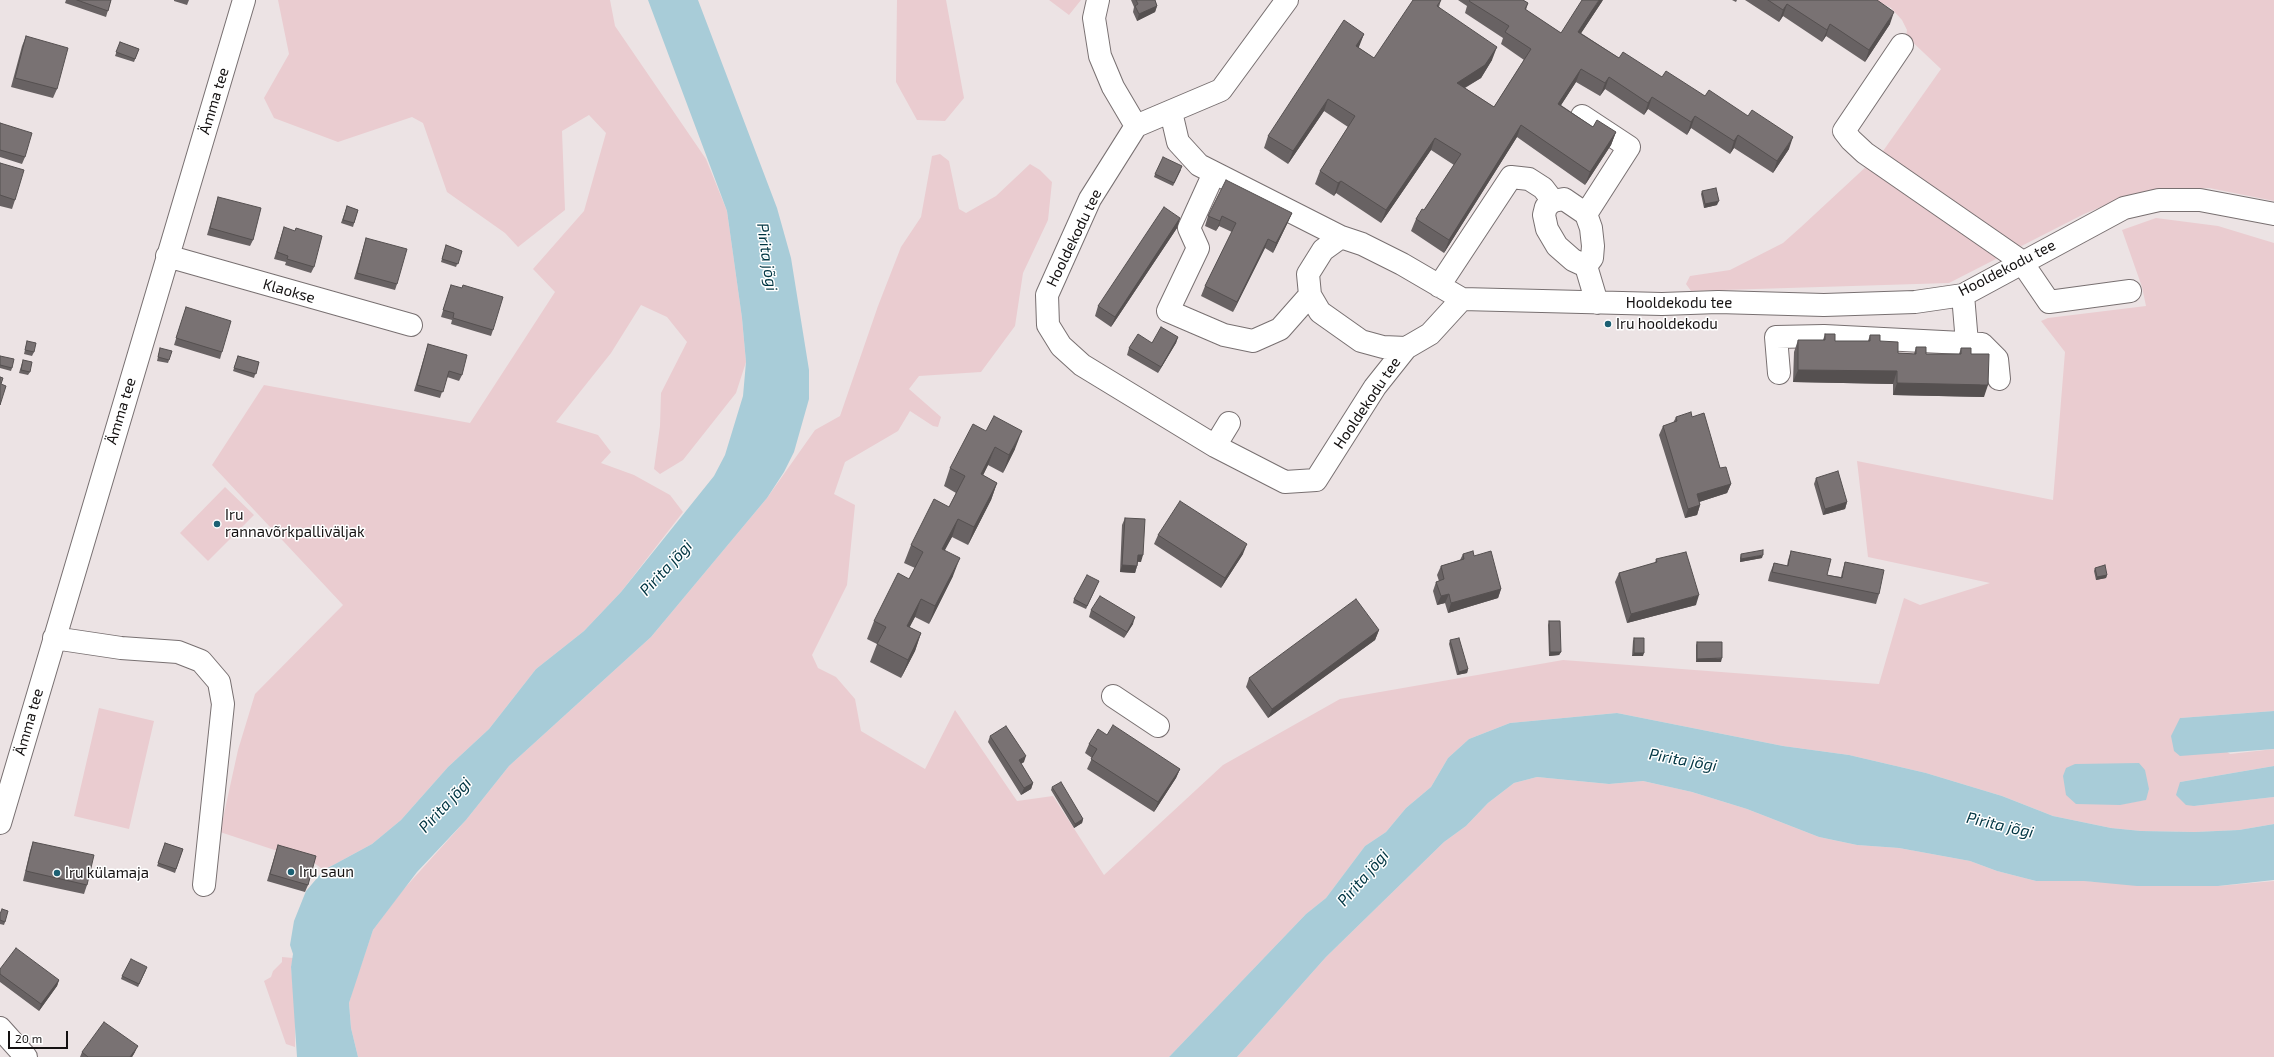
<!DOCTYPE html>
<html>
<head>
<meta charset="utf-8">
<style>
	body { margin:0 }
	#map { position:relative; width:2274px; height:1057px; overflow:hidden; background:#ece3e4; font-family:"Exo 2",sans-serif }
	canvas { display:block }
	.scale { position:absolute; left:8px; top:1031px; width:60px; height:18px; box-sizing:border-box; border:2px solid #141111; border-top:0; padding-left:5px; font-size:12px; line-height:14px; white-space:nowrap; color:#141111; -webkit-text-stroke:3px #fff; paint-order:stroke }
</style>
</head>
<body>
<div id="map">
<canvas width="2274" height="1057"></canvas>
<div class="scale">20 m</div>
</div>
<script>
const ctx = document.querySelector('canvas').getContext('2d');
ctx.lineJoin = 'round';
function fillPath(path, color) {
  ctx.fillStyle = color;
  ctx.fill(path, 'evenodd');
}
function shape(rows) {
  const path = new Path2D();
  for (const r of rows) {
    path.moveTo(r[0], r[1]);
    for (let i = 2; i < r.length; i += 2) path.lineTo(r[i], r[i + 1]);
  }
  return path;
}
function strokePath(path, color, width, dash) {
  ctx.strokeStyle = color;
  ctx.lineWidth = width;
  ctx.lineCap = dash ? 'butt' : 'round';
  ctx.setLineDash(dash || []);
  ctx.stroke(path);
}
function drawText(font, color, halo, rows, align = 'center') {
  ctx.font = font + ' "Exo 2",sans-serif';
  ctx.lineWidth = 3;
  ctx.setLineDash([]);
  ctx.textBaseline = 'middle';
  ctx.strokeStyle = halo;
  ctx.fillStyle = color;
  for (const [text, x, y, turn = 0] of rows) {
    ctx.save();
    ctx.translate(x, y);
    ctx.rotate((+turn || 0) * Math.PI / 180);
    ctx.textAlign = isNaN(turn) ? turn : align;
    if (halo) ctx.strokeText(text, 0, 0);
    ctx.fillText(text, 0, 0);
    ctx.restore();
  }
}
const green = shape([
	[278,0,610,0,615,26,706,159,727,211,742,318,746,362,736,393,683,460,660,474,654,469,660,426,661,393,687,342,667,317,641,305,611,353,556,422,598,435,611,452,601,463,634,475,670,495,683,512,621,592,584,631,536,669,489,729,448,767,401,820,372,844,324,870,314,863,220,832,238,750,255,694,343,605,212,465,264,385,470,423,555,292,533,269,584,211,606,133,589,115,562,131,565,210,518,247,505,233,447,192,423,123,412,117,338,142,274,118,264,98,289,54],
	[897,0,946,0,964,98,945,121,917,120,896,82],
	[1049,0,1081,0,1069,15],
	[1875,0,2274,0,2274,201,2209,188,2132,194,2084,214,1949,283,1691,291,1686,284,1690,276,1730,270,1783,243,1801,227,1883,151,1941,69,1906,36,1907,30,1902,20,1891,8],
	[940,154,949,161,959,209,966,213,996,196,1030,164,1040,170,1052,182,1048,220,1023,273,1015,326,981,372,919,376,909,389,941,417,938,427,933,426,910,411,898,431,845,462,834,494,855,505,847,585,812,655,818,668,836,677,855,699,861,731,925,769,955,710,1017,801,1053,796,1104,875,1223,765,1340,699,1563,660,1879,684,1904,598,1920,605,1990,583,1868,557,1857,461,2053,500,2065,352,2041,321,2048,318,2146,306,2142,287,2122,230,2156,218,2218,226,2274,243,2274,711,2180,718,2230,754,2274,749,2274,766,2180,782,2194,806,2274,797,2274,824,2239,830,2195,832,2141,831,2111,828,2053,816,2002,796,1926,773,1849,755,1783,746,1617,713,1510,723,1469,739,1448,758,1431,787,1406,808,1386,832,1365,846,1326,898,1306,914,1169,1057,358,1057,351,1028,349,1003,354,986,373,930,402,891,466,820,509,766,651,637,767,498,815,430,840,416,878,306,901,247,921,217,932,156],
	[2149,789,2145,800,2122,804],
	[225,487,254,515,208,561,180,533],
	[99,708,154,721,129,829,74,816],
	[1537,777,1609,784,1643,781,1692,792,1747,809,1819,837,1857,845,1899,848,1970,861,1997,871,2036,881,2084,881,2218,886,2274,881,2274,1057,1237,1057,1326,957,1444,842,1466,826,1488,803,1514,783],
	[282,957,293,958,291,967,295,1007,295,1047,286,1044,264,981,271,977,273,971,282,962]
]);
const water = shape([
	[648,0,698,0,777,208,791,258,809,370,809,399,794,452,784,472,767,498,651,637,509,766,466,820,417,872,373,930,349,1003,351,1028,358,1057,297,1057,291,967,293,954,290,945,294,921,306,891,324,870,372,844,401,820,448,767,489,729,536,669,584,631,621,592,714,476,725,455,743,396,746,362,742,318,727,211],
	[2274,711,2274,749,2180,756,2174,751,2171,736,2180,718],
	[1617,713,1783,746,1849,755,1926,773,2002,796,2053,816,2111,828,2141,831,2195,832,2239,830,2274,824,2274,880,2218,886,2137,886,2084,881,2036,881,1997,871,1970,861,1899,848,1857,845,1819,837,1747,809,1692,792,1643,781,1609,784,1537,777,1514,783,1488,803,1466,826,1444,842,1326,957,1237,1057,1169,1057,1306,914,1326,898,1365,846,1386,832,1406,808,1431,787,1448,758,1469,739,1510,723],
	[2139,763,2145,770,2149,789,2146,800,2120,805,2076,804,2066,795,2063,776,2066,768,2075,764],
	[2274,766,2274,797,2194,806,2186,805,2176,795,2180,782]
]);
const minor = shape([
	[1098,0,1094,18,1100,56,1113,87,1136,126],
	[1287,0,1221,90,1136,126,1090,199,1047,295,1048,325,1061,346,1082,365,1215,446,1285,482,1316,480,1375,387,1406,348,1430,334,1462,299],
	[1902,45,1844,131,1851,140,1865,153,2021,261,2049,302,2130,291],
	[1171,112,1178,142,1199,165,1341,237],
	[1582,116,1629,147,1586,214],
	[1214,173,1189,228,1198,248,1168,311,1224,335,1253,341,1280,329,1310,295],
	[167,256,411,325],
	[1586,266,1573,260,1557,246,1547,229,1544,215,1546,207,1553,201,1564,199,1586,214,1591,228,1593,246,1592,258,1586,266,1597,303],
	[1439,286,1511,177,1529,179,1543,188,1553,201],
	[1963,295,1967,343],
	[1406,348,1383,347,1361,341,1320,312,1310,295,1308,274,1323,250,1341,237,1362,244,1402,264,1462,299,1662,304,1718,302,1824,305,1915,302,1963,295,2124,208,2159,200,2200,200,2274,214],
	[1779,373,1776,337,1824,336,1982,344,1997,359,1999,379],
	[1215,446,1229,423],
	[54,638,121,648,178,652,201,661,219,682,223,704,204,885],
	[1113,696,1158,726],
	[0,823,244,0],
	[0,1028,26,1057]
]);
const wall = shape([
	[66,0,111,0,106,17,65,3],
	[174,0,189,0,187,5,174,1],
	[1131,0,1155,0,1157,6,1155,12,1137,21,1133,12,1134,7],
	[1441,0,1439,7,1492,60,1481,78,1465,88,1494,107,1524,60,1501,44,1503,38,1465,13,1467,6,1458,0,1523,0,1528,3,1526,10,1561,33,1603,0,1581,33,1619,58,1705,96,1789,149,1773,173,1734,148,1730,154,1691,128,1687,135,1648,109,1644,115,1605,89,1600,96,1576,82,1561,105,1593,127,1616,132,1611,145,1585,185,1517,137,1444,253,1411,231,1416,219,1424,210,1454,165,1431,150,1381,223,1336,193,1334,196,1315,184,1320,171,1348,127,1324,111,1288,164,1264,148,1268,136,1364,34,1358,47,1374,58],
	[1732,0,1737,0,1736,2],
	[1745,0,1877,0,1890,24,1865,62,1826,36,1822,42,1783,16,1779,22],
	[26,36,57,89,53,98,11,87,22,46],
	[120,42,139,49,134,62,115,56],
	[0,123,25,157,22,164,0,157],
	[0,163,15,200,12,209,0,206],
	[1181,170,1173,186,1154,177,1155,174],
	[1702,191,1717,205,1704,208,1701,194],
	[218,197,253,240,250,246,207,235],
	[347,206,358,210,353,227,341,223],
	[1292,213,1288,222,1273,253,1265,248,1233,312,1201,296,1205,286,1232,232,1219,226,1216,231,1205,226,1208,216],
	[1180,218,1177,228,1111,327,1095,316,1098,306],
	[284,227,314,267,311,273,285,265,286,262,274,259],
	[366,238,397,284,395,290,354,279],
	[446,245,462,251,456,267,441,262],
	[451,285,493,330,491,336,451,324,452,320,441,317],
	[186,307,222,352,220,359,174,345],
	[1825,334,1835,341,1868,341,1870,335,1898,353,1914,354,1916,347,1926,354,1959,354,1961,348,1971,354,1984,397,1893,395,1893,384,1793,382,1794,352,1798,340,1823,340],
	[1178,337,1176,343,1158,373,1127,355,1129,348],
	[27,341,34,352,32,356,24,354],
	[428,344,462,375,459,381,447,377,440,398,414,391],
	[160,348,169,360,168,363,157,361],
	[0,356,12,368,11,371,0,368],
	[238,356,259,362,254,378,233,371],
	[22,363,30,372,28,375,19,373],
	[1676,417,1692,417,1720,468,1731,484,1727,493,1699,502,1700,505,1697,515,1685,518,1659,435,1663,426,1673,423],
	[986,431,1015,449,1003,473,988,465,983,475,997,483,991,500,968,545,952,537,944,550,953,576,929,624,915,617,909,627,921,633,915,651,901,678,870,662,877,644,867,639,874,621,909,579,915,568,904,563,911,545,949,507,956,493,944,486,950,468],
	[1816,478,1847,502,1845,509,1823,515,1814,484],
	[1125,518,1141,562,1138,562,1137,566,1135,573,1120,572,1122,525],
	[1158,535,1243,554,1221,588,1154,544],
	[1791,551,1827,575,1841,577,1842,572,1845,562,1879,594,1876,604,1768,581,1770,573,1774,563,1787,566,1788,560],
	[1463,554,1474,556,1501,589,1498,598,1448,613,1445,603,1437,605,1433,591,1436,582,1439,581,1437,575,1441,566,1460,560],
	[1741,554,1762,558,1740,562,1740,558],
	[1656,559,1696,605,1627,623,1615,582,1619,573,1655,563],
	[2095,568,2107,575,2106,578,2096,580,2094,571],
	[1099,581,1086,609,1073,603,1074,599],
	[1091,610,1133,624,1124,638,1089,617],
	[1549,621,1561,652,1559,655,1549,656,1548,625],
	[1379,630,1375,640,1268,718,1246,687,1249,678],
	[1634,638,1643,656,1632,656,1633,641],
	[1450,640,1468,669,1467,673,1457,675,1449,644],
	[1697,642,1721,662,1696,662,1696,645],
	[1107,735,1180,769,1176,778,1154,812,1087,769,1092,758,1085,753,1089,744],
	[990,736,1024,762,1021,764,1033,783,1031,789,1021,795,988,742],
	[1052,787,1083,819,1082,823,1074,828,1051,790],
	[33,842,87,885,84,894,23,881,30,851],
	[165,843,183,849,175,873,157,866],
	[278,845,308,885,305,892,267,881],
	[0,914,5,922,4,925,0,924],
	[0,969,59,980,57,986,39,1011,0,982],
	[146,970,138,987,121,979,122,976],
	[82,1052,135,1052,132,1057,80,1057]
]);
const shadedWall = shape([
	[1599,0,1603,0,1574,44,1578,32],
	[1787,4,1783,16,1779,22,1783,10],
	[1157,6,1155,12,1137,21,1139,14],
	[1894,12,1890,24,1865,62,1869,50],
	[1830,24,1826,36,1822,42,1827,30],
	[1364,34,1359,47,1351,58,1356,46],
	[1497,47,1492,60,1481,78,1452,95,1457,83],
	[1581,69,1576,82,1554,116,1558,104],
	[1609,77,1605,89,1600,96,1605,83],
	[1652,97,1648,109,1644,115,1648,103],
	[1328,99,1324,111,1288,164,1293,151],
	[1695,116,1691,128,1687,135,1691,122],
	[1521,125,1517,137,1444,253,1449,240],
	[1616,132,1611,145,1585,185,1590,172],
	[1738,135,1734,148,1730,154,1734,141],
	[1793,137,1789,149,1773,173,1777,161],
	[1435,138,1431,150,1381,223,1386,210],
	[1341,181,1336,193,1334,196,1338,183],
	[1719,201,1717,205,1704,208,1705,204],
	[1292,213,1288,222,1273,253,1276,243],
	[1222,216,1219,226,1216,231],
	[1180,218,1177,228,1111,327,1115,317],
	[1268,239,1265,248,1233,312,1237,302],
	[1178,337,1176,343,1158,373,1161,367],
	[1798,370,1897,371,1893,384,1793,382],
	[1897,383,1988,385,1984,397,1893,395],
	[1022,431,1015,449,1003,473,1009,455],
	[995,447,988,465,975,492,981,474],
	[997,483,991,500,968,545,974,527],
	[1731,484,1727,493,1693,504,1697,494],
	[1847,502,1845,509,1823,515,1825,509],
	[1700,505,1697,515,1685,518,1688,509],
	[958,519,952,537,936,567,942,549],
	[1247,544,1243,554,1221,588,1225,578],
	[1138,555,1143,555,1141,562,1136,561],
	[1763,555,1762,558,1740,562,1741,559],
	[960,558,953,576,929,624,935,606],
	[1122,565,1137,566,1135,573,1120,572],
	[2107,575,2106,578,2096,580,2097,577],
	[1501,589,1498,598,1448,613,1451,603],
	[1449,594,1445,603,1437,605,1441,596],
	[1699,595,1696,605,1627,623,1631,614],
	[921,599,915,617,901,644,907,626],
	[1135,617,1133,624,1124,638,1127,632],
	[1379,630,1375,640,1268,718,1272,709],
	[921,633,915,651,901,678,908,660],
	[1550,652,1561,652,1559,655,1549,656],
	[1634,653,1644,653,1643,656,1632,656],
	[1722,658,1721,662,1696,662,1697,659],
	[1468,669,1467,673,1457,675,1459,672],
	[1026,756,1024,762,1017,766,1019,760],
	[1180,769,1176,778,1154,812,1158,802],
	[1033,783,1031,789,1021,795,1024,788],
	[1083,819,1082,823,1074,828,1075,824],
	[59,980,57,986,39,1011,41,1004],
	[138,1046,135,1052,132,1057,130,1057]
]);
const building = shape([
	[77,0,111,0,108,11,77,0],
	[1136,0,1155,0,1157,6,1139,14,1135,6,1138,4,1136,0],
	[1413,0,1441,0,1437,6,1497,47,1485,65,1457,83,1494,107,1531,49,1505,32,1509,26,1469,1,1470,0,1523,0,1528,3,1525,9,1561,33,1582,0,1599,0,1578,32,1619,58,1623,52,1662,77,1666,71,1705,96,1709,90,1748,116,1752,110,1793,137,1777,161,1738,135,1734,141,1695,116,1691,122,1652,97,1648,103,1609,77,1605,83,1581,69,1558,104,1593,127,1597,120,1616,132,1590,172,1521,125,1449,240,1416,219,1422,209,1424,210,1461,154,1435,138,1386,210,1341,181,1338,183,1320,171,1355,116,1328,99,1293,151,1268,136,1344,20,1364,34,1356,46,1374,58,1413,0],
	[1768,0,1877,0,1894,12,1869,50,1830,24,1827,30,1787,4,1783,10,1768,0],
	[26,36,68,48,57,89,15,78,26,36],
	[120,42,139,49,135,59,116,52,120,42],
	[0,123,32,133,25,157,0,150,0,123],
	[1163,157,1182,166,1174,183,1155,174,1163,157],
	[0,163,24,170,15,200,0,195,0,163],
	[1226,180,1292,213,1276,243,1268,239,1237,302,1205,286,1236,223,1222,216,1220,221,1208,216,1226,180],
	[1716,188,1719,201,1705,204,1702,191,1716,188],
	[218,197,261,208,253,240,210,228,218,197],
	[347,206,358,210,354,223,343,220,347,206],
	[1164,207,1180,218,1115,317,1098,306,1164,207],
	[284,227,295,231,296,228,322,236,314,267,287,259,288,256,277,252,284,227],
	[366,238,407,249,397,284,357,273,366,238],
	[446,245,462,251,458,264,442,259,446,245],
	[451,285,462,288,463,285,503,297,493,330,453,318,454,313,443,310,451,285],
	[186,307,231,321,222,352,176,338,186,307],
	[1161,327,1178,337,1161,367,1129,348,1138,334,1152,343,1161,327],
	[1825,334,1835,334,1835,341,1870,341,1870,335,1880,335,1880,341,1898,342,1898,353,1916,354,1916,347,1926,347,1926,354,1961,354,1961,348,1971,348,1971,354,1989,354,1988,385,1897,383,1897,371,1798,370,1798,340,1825,340,1825,334],
	[27,341,36,343,34,352,25,350,27,341],
	[428,344,467,355,462,375,449,371,443,392,417,385,428,344],
	[160,348,172,351,169,360,158,357,160,348],
	[0,356,14,359,12,368,0,365,0,356],
	[238,356,259,362,256,374,234,368,238,356],
	[23,360,32,362,30,372,21,370,23,360],
	[0,377,3,378,1,384,6,386,0,405,0,377],
	[1691,412,1692,417,1704,413,1720,468,1726,467,1731,484,1697,494,1700,505,1688,509,1663,426,1677,421,1676,417,1691,412],
	[994,416,1022,431,1009,455,995,447,981,474,997,483,974,527,958,519,942,549,960,558,935,606,921,599,907,626,921,633,908,660,877,644,886,627,874,621,898,573,909,579,923,552,911,545,934,499,949,507,965,476,950,468,973,424,986,431,994,416],
	[1838,471,1847,502,1825,509,1816,478,1838,471],
	[1180,501,1247,544,1225,578,1158,535,1180,501],
	[1125,518,1145,519,1143,555,1138,555,1137,566,1122,565,1125,518],
	[1763,550,1763,555,1741,559,1741,554,1763,550],
	[1473,551,1474,556,1491,551,1501,589,1451,603,1449,594,1441,596,1436,582,1444,579,1441,566,1464,559,1463,554,1473,551],
	[1791,551,1831,559,1827,575,1842,578,1845,562,1884,570,1879,594,1772,572,1774,563,1788,566,1791,551],
	[1686,552,1699,595,1631,614,1619,573,1657,562,1656,559,1686,552],
	[2105,565,2107,575,2097,577,2095,568,2105,565],
	[1087,575,1099,581,1087,606,1074,599,1087,575],
	[1100,596,1135,617,1127,632,1091,610,1100,596],
	[1356,599,1379,630,1272,709,1249,678,1356,599],
	[1549,621,1560,621,1561,652,1550,652,1549,621],
	[1459,638,1468,669,1459,672,1450,640,1459,638],
	[1634,638,1644,638,1644,653,1634,653,1634,638],
	[1697,642,1722,642,1722,658,1697,659,1697,642],
	[1113,725,1180,769,1158,802,1091,759,1097,749,1089,744,1098,729,1107,735,1113,725],
	[1006,726,1026,756,1019,760,1033,783,1024,788,990,736,1006,726],
	[1061,782,1083,819,1075,824,1052,787,1061,782],
	[33,842,94,855,87,885,26,871,33,842],
	[165,843,183,849,176,869,158,863,165,843],
	[278,845,316,856,308,885,270,874,278,845],
	[2,909,8,911,5,922,0,920,0,914,2,909],
	[16,948,59,980,41,1004,0,974,0,969,16,948],
	[131,959,147,967,139,984,122,976,131,959],
	[104,1022,138,1046,130,1057,88,1057,82,1052,104,1022]
]);
const markers = [
	[1608,324,4,"#1c6073"],
	[217,524,4,"#1c6073"],
	[291,872,4,"#1c6073"],
	[57,873,4,"#1c6073"]
];
const streetNames = [
	["Ämma tee",214,101,-73],
	["Hooldekodu tee",1074,238,-64],
	["Hooldekodu tee",2007,268,-27],
	["Klaokse",289,291,16],
	["Hooldekodu tee",1679,303],
	["Hooldekodu tee",1367,403,-56],
	["Ämma tee",121,411,-73],
	["Ämma tee",29,722,-74]
];
const poiNames = [
	["Iru hooldekodu",1616,324],
	["Iru",225,515],
	["rannavõrkpalliväljak",225,532],
	["Iru saun",299,872],
	["Iru külamaja",65,873]
];
const waterNames = [
	["Pirita jõgi",767,257,82],
	["Pirita jõgi",666,568,-47],
	["Pirita jõgi",1683,760,10],
	["Pirita jõgi",445,805,-47],
	["Pirita jõgi",2000,825,13],
	["Pirita jõgi",1363,878,-49]
];
fillPath(green, '#eaccd0');
fillPath(water, '#a8ccd8');
strokePath(minor, '#787071', 24);
strokePath(minor, '#fff', 22);
fillPath(wall, '#686263');
fillPath(shadedWall, '#555050');
fillPath(building, '#797273');
strokePath(building, '#555050', 1);
for (const [x, y, r, color] of markers) {
  const dot = new Path2D();
  dot.arc(x, y, r, 0, 2 * Math.PI);
  ctx.fillStyle = color;
  ctx.fill(dot);
  strokePath(dot, '#fff', 1.5);
}
drawText('15px', '#141111', '#fff', streetNames);
drawText('15px', '#141111', '#fff', poiNames, 'left');
drawText('italic 16px', '#003542', '#fff', waterNames);
</script>
</body>
</html>
